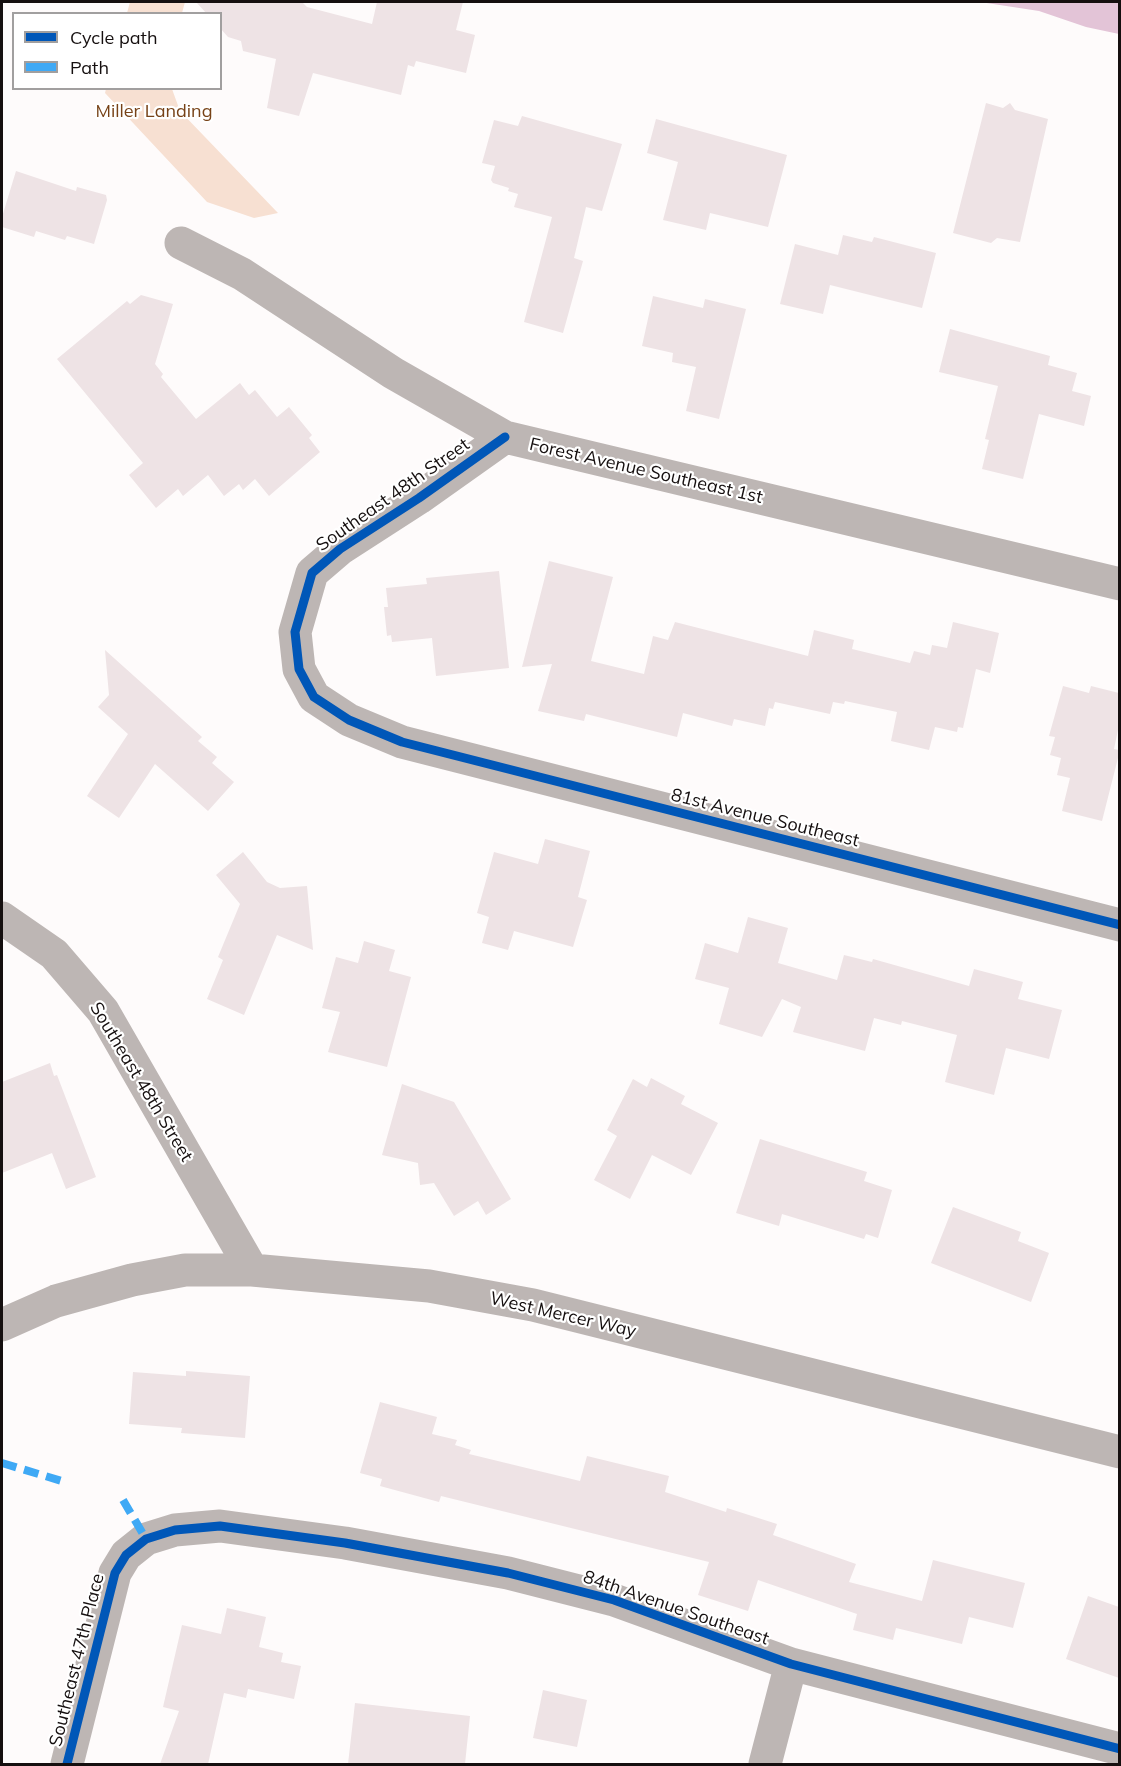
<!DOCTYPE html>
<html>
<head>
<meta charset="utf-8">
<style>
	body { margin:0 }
	#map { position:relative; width:1121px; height:1766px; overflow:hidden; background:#fefbfb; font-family:Mulish,sans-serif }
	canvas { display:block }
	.frame { position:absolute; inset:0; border:3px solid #150f0f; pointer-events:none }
	.legend { position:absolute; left:12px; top:12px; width:210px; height:78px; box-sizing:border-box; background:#fff; border:2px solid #a19f9f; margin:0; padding:8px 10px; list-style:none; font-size:18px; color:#150f0f }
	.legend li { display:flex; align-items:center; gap:12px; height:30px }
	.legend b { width:30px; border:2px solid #a19f9f }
</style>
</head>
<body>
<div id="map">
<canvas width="1121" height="1766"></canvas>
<div class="frame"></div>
<ul class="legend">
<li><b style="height:8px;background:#0057b8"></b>Cycle path</li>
<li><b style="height:8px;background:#3fa9f5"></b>Path</li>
</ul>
</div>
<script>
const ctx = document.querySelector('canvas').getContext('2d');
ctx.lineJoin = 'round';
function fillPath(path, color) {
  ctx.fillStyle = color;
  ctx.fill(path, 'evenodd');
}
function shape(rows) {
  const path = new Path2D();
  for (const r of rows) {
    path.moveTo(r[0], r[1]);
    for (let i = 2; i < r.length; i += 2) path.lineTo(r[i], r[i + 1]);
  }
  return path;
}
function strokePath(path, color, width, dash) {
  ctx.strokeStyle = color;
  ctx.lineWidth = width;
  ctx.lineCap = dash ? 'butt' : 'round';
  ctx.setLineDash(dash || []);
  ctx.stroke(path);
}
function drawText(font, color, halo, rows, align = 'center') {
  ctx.font = font + ' Mulish,sans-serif';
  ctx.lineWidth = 4.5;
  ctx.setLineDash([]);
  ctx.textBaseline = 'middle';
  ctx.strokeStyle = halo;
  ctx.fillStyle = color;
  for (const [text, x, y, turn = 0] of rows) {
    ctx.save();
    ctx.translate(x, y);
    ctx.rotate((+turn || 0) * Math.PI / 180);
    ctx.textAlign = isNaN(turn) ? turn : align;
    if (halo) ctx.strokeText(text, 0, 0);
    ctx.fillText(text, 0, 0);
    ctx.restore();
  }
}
const green = shape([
	[130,2,185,2,182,13,127,13],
	[106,89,172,89,180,111,278,213,254,218,207,202,105,93]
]);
const water = shape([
	[980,2,1119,2,1119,34,1086,27,1039,11]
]);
const building = shape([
	[196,2,302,2,307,7,372,24,377,2,463,2,456,30,475,35,466,73,416,61,414,67,408,65,401,95,313,73,299,116,267,108,276,59,243,51,241,41,228,37,220,28,220,14,207,14],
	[986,103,1003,108,1010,103,1015,110,1048,119,1020,242,997,238,991,243,953,233],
	[522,116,622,144,602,211,586,207,574,258,583,261,563,333,524,322,552,217,514,207,518,194,508,191,509,188,493,183,491,180,495,166,482,163,494,120,518,126],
	[656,119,787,155,768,227,710,213,706,230,663,220,678,162,647,153],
	[16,171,76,191,77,187,106,195,107,200,94,244,67,236,65,240,36,231,34,237,2,227,2,217],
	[843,235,872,242,874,237,936,253,922,308,830,285,823,314,780,304,795,244,838,255],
	[141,295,173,304,155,364,163,374,161,377,196,419,240,383,249,395,255,390,277,417,289,407,312,435,309,438,320,452,269,496,255,479,243,490,239,484,224,496,208,475,183,496,178,489,156,508,129,475,143,463,57,359,127,301,130,304],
	[653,296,703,308,705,299,746,309,719,419,686,411,696,367,672,362,673,353,642,346],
	[950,329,1050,356,1048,365,1077,373,1072,391,1091,396,1084,426,1039,414,1023,479,982,469,989,440,985,439,998,386,939,372],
	[549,561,613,577,591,661,644,674,653,636,668,640,675,622,808,656,814,630,854,640,852,649,910,663,914,651,930,655,932,645,947,648,953,622,999,633,990,673,976,669,963,728,958,727,957,732,935,727,929,750,891,741,897,712,845,701,844,704,833,702,830,714,775,702,773,709,769,708,765,726,734,719,732,726,683,713,677,737,586,714,584,721,538,711,552,664,522,667],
	[499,571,509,668,436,676,432,638,392,642,391,635,387,636,384,607,388,607,386,588,427,584,426,578],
	[105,650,202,737,198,741,217,757,212,763,234,782,208,811,155,764,119,818,87,796,128,734,98,707,109,695],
	[1063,686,1089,693,1091,686,1119,693,1119,725,1114,749,1119,750,1119,754,1102,821,1062,811,1070,778,1057,775,1061,758,1050,755,1055,737,1049,736],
	[545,839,590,851,578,897,587,900,573,947,514,931,508,950,482,943,489,917,477,913,494,852,538,864],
	[243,852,267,882,280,888,307,886,313,950,277,935,244,1015,207,999,223,960,218,957,240,904,216,875],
	[748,917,788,928,778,963,837,980,844,955,872,962,873,959,969,986,974,969,1023,982,1018,999,1062,1010,1049,1059,1006,1048,994,1095,945,1082,957,1035,902,1021,901,1025,874,1018,865,1051,793,1032,801,1007,782,999,762,1037,719,1024,729,988,695,979,705,943,738,953],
	[364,941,395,950,389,971,411,977,387,1067,328,1052,340,1012,322,1008,336,957,358,963],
	[50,1063,54,1076,57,1075,96,1177,66,1189,52,1153,2,1173,2,1082],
	[651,1078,685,1096,681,1104,718,1123,691,1175,652,1155,630,1199,594,1180,617,1136,607,1130,633,1079,647,1087],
	[402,1084,454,1102,511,1199,486,1215,478,1201,454,1216,434,1183,420,1185,418,1163,382,1155],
	[760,1139,867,1172,864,1181,892,1190,878,1238,866,1234,864,1239,782,1214,779,1226,736,1213],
	[953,1207,1021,1232,1018,1241,1049,1253,1031,1302,931,1263],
	[186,1371,250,1376,245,1438,181,1433,182,1428,129,1424,133,1372,186,1376],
	[380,1402,437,1417,432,1434,457,1440,455,1445,471,1450,469,1454,580,1481,587,1456,669,1476,665,1492,726,1512,727,1508,777,1524,773,1535,856,1564,849,1582,922,1601,933,1560,1025,1583,1013,1628,969,1617,962,1644,896,1628,893,1640,853,1630,857,1614,758,1580,748,1611,698,1595,709,1562,441,1496,439,1502,380,1486,382,1479,360,1473],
	[1088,1596,1119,1607,1119,1678,1066,1659],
	[227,1608,266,1617,259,1647,283,1653,281,1662,301,1666,294,1699,248,1689,246,1698,224,1693,208,1764,160,1764,179,1711,163,1707,182,1625,221,1634],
	[543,1690,587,1700,577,1747,533,1738],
	[355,1703,470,1716,465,1764,348,1764]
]);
const minor = shape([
	[181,243,242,274,393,373,505,437,1120,584],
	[505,437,419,498,340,549,312,573,295,632,299,669,314,697,349,720,402,742,1120,925],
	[2,918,54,954,103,1011,252,1270],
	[2,1325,56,1301,132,1280,185,1270,252,1270,429,1286,533,1305,1120,1452],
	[67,1764,115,1573,126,1555,146,1539,175,1530,220,1526,345,1543,508,1573,614,1600,791,1664,1120,1749],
	[765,1764,791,1664]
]);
const quiet = shape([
	[2,1463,65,1482],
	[123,1500,146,1539]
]);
const cycleway = shape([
	[505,437,419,498,340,549,312,573,295,632,299,669,314,697,349,720,402,742,1120,925],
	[67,1764,115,1573,126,1555,146,1539,175,1530,220,1526,345,1543,508,1573,614,1600,791,1664,1120,1749]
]);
const parkNames = [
	["Miller Landing",154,112]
];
const streetNames = [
	["Forest Avenue Southeast 1st",646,471,13],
	["Southeast 48th Street",393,495,-35],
	["81st Avenue Southeast",765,818,14],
	["Southeast 48th Street",141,1082,59],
	["West Mercer Way",563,1315,13],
	["84th Avenue Southeast",676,1608,19],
	["Southeast 47th Place",77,1660,-76]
];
fillPath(green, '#f7e0d2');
fillPath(water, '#e3c4d7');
fillPath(building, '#eee3e5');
strokePath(minor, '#bdb6b4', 33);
strokePath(quiet, '#3fa9f5', 8, [15, 8]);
strokePath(cycleway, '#0057b8', 9);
drawText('18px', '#774217', '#fff', parkNames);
drawText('18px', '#150f0f', '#fff', streetNames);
</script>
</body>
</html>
